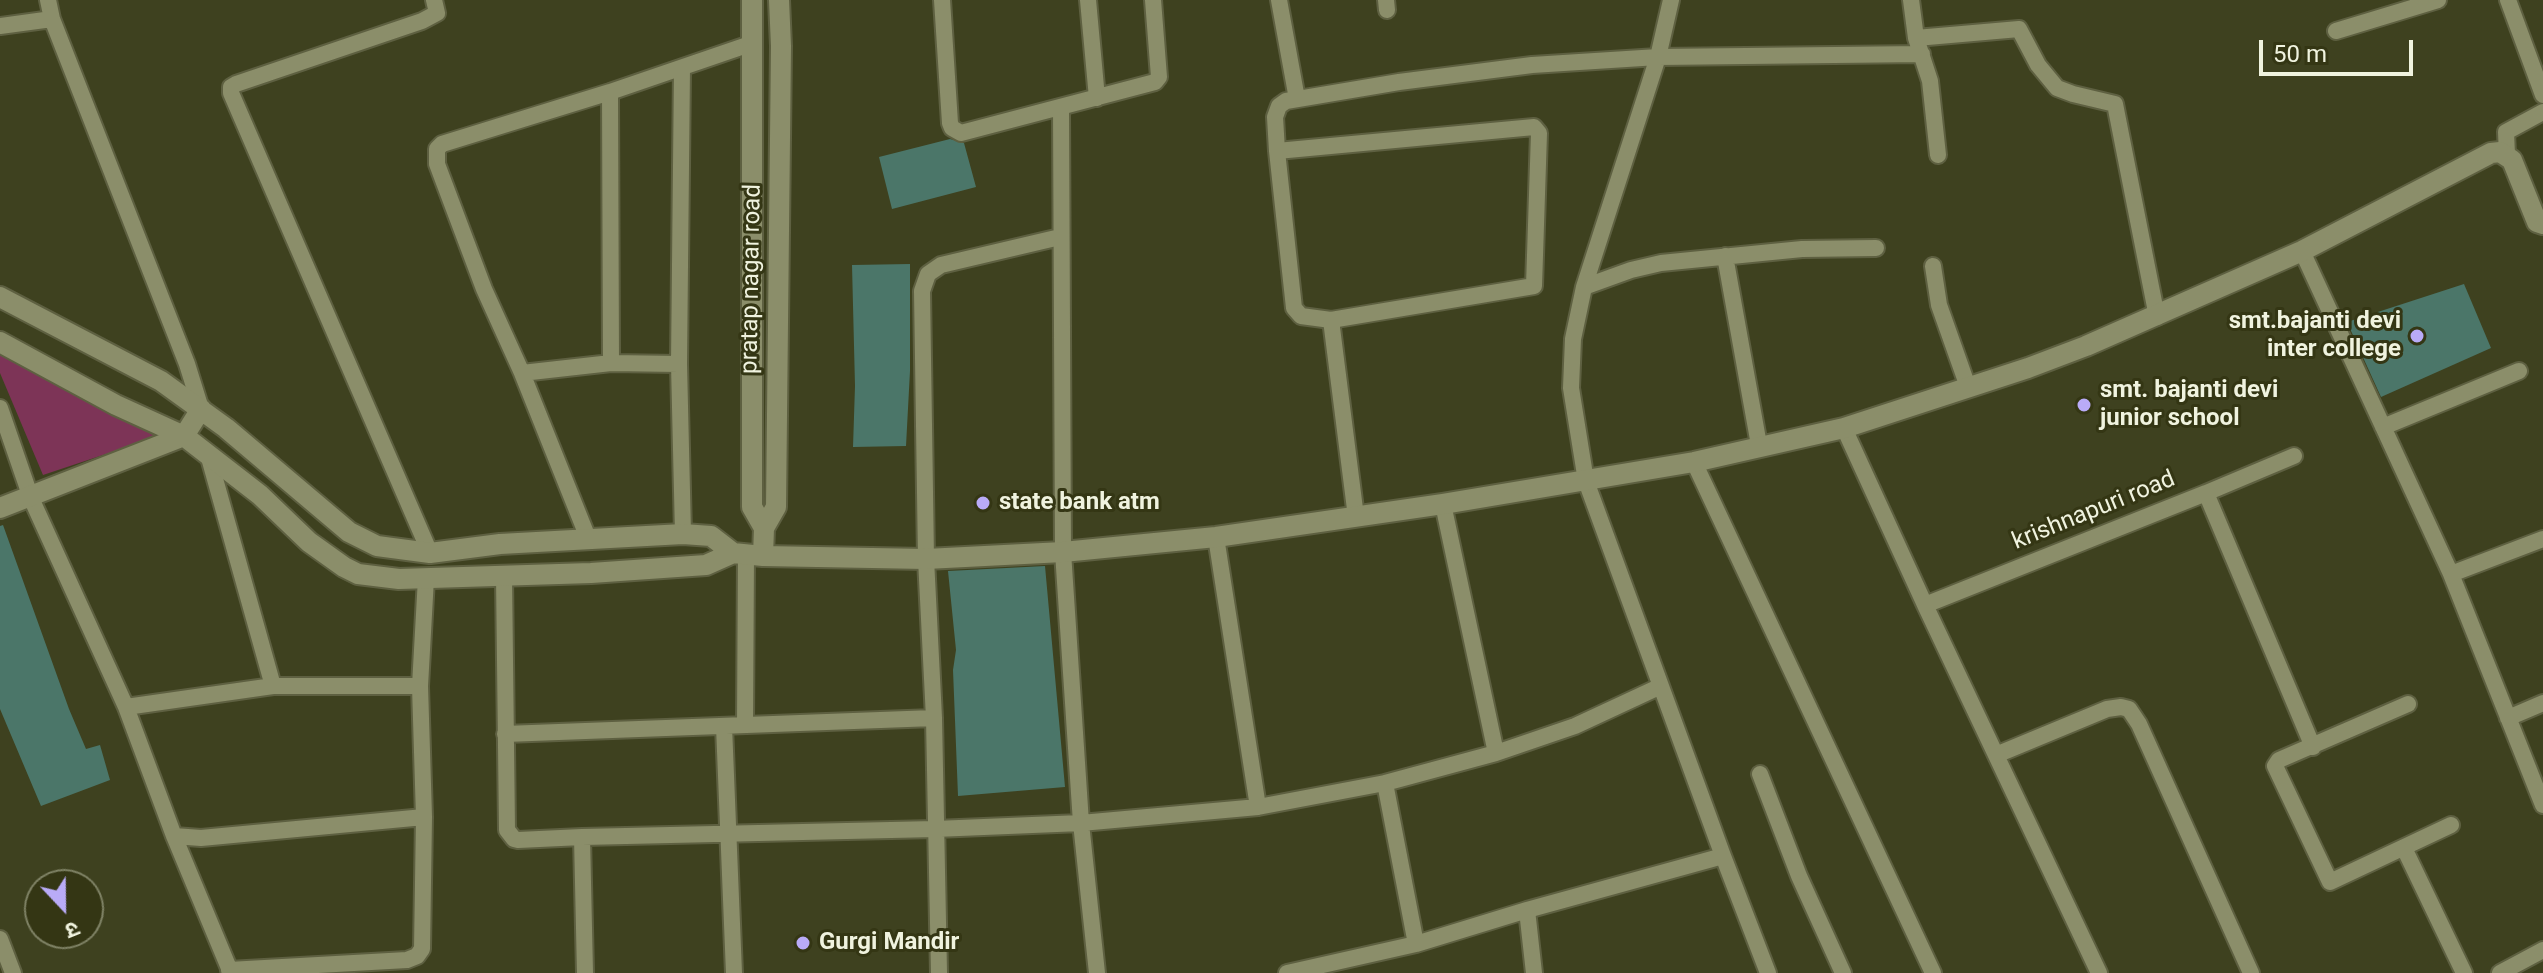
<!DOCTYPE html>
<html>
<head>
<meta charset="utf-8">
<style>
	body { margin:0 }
	#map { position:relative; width:2543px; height:973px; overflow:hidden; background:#3e411f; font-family:Roboto,"Noto Sans Devanagari",sans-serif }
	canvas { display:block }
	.north { position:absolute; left:24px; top:869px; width:80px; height:80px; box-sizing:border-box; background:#343614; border:2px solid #7f8265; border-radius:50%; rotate:158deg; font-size:22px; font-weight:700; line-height:32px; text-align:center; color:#f0f3df }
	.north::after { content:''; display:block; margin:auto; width:28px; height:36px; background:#b9abf7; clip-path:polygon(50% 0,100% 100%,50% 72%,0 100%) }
	.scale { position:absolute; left:2259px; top:40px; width:154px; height:36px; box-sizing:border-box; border:4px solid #f0f3df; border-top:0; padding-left:10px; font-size:24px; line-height:28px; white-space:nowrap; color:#f0f3df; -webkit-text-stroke:6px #343614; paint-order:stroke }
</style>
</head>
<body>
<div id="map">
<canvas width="2543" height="973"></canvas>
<div class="north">उ</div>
<div class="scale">50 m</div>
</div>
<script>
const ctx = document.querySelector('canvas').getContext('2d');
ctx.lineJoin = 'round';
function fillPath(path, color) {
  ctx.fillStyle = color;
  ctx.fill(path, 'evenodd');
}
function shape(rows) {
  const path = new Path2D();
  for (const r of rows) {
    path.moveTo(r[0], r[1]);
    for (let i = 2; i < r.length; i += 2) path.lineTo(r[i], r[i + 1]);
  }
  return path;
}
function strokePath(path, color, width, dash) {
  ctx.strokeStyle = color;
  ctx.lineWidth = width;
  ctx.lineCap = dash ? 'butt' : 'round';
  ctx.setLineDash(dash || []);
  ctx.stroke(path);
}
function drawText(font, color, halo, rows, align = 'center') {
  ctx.font = font + ' Roboto,sans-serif';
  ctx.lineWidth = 6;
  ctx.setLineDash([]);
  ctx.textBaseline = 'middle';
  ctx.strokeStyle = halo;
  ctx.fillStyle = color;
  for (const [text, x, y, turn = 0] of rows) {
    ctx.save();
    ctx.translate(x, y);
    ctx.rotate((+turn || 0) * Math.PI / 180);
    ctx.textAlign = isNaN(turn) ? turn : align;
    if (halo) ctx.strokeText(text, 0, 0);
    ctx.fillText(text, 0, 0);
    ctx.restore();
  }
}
const green = shape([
	[0,354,166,434,43,475,0,373]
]);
const building = shape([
	[950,139,964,143,976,187,892,209,879,157],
	[910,264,910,371,906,446,853,447,855,386,852,265],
	[2464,284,2491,348,2381,397,2347,322],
	[3,525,69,709,86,749,100,745,110,780,41,806,0,709,0,526],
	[1045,566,1065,787,958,796,953,670,956,650,948,571]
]);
const minor = shape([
	[48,0,52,19,187,364,201,409],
	[942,0,950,123,952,128,961,133,1155,82,1159,77,1153,0],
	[1088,0,1097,98],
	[1279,0,1297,99],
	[1386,0,1387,10],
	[1671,0,1658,57,1584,287,1573,339,1571,388,1586,481,1723,856,1768,973],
	[1911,0,1916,38,1930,81,1938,155],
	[2508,0,2543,95],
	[0,26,52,19],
	[2336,31,2438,0],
	[1916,38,2019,29,2038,65,2057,88,2073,94,2115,104,2157,317],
	[682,68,679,364,683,534],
	[610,92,611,363],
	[1061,108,1063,552,1081,823,1258,807,1385,783,1416,944],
	[1277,151,1534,127,1539,133,1534,286,1331,320,1301,316,1294,308,1277,151,1275,117,1279,106,1286,101,1399,82,1532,65,1658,57,1922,54],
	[2507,155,2506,132,2543,112],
	[2302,251,2451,574,2543,805],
	[1725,256,1759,445],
	[1933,266,1939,305,1968,387],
	[1584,287,1631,270,1661,263,1802,249,1876,248],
	[1331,320,1356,517],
	[522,373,611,363,679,364],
	[0,408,31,498,126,707,174,836,231,973],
	[2383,427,2519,371],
	[1844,428,1925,605,2206,493,2313,747],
	[208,454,273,686],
	[1694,462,1933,973],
	[2206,493,2294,456],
	[1443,504,1496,753],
	[1216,537,1258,807],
	[588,538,522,373,484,289,437,164,437,149,442,144,610,92,753,43],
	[430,553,231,93,231,87,236,84,422,21,437,13,434,0],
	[2451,574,2543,539],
	[504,575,507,830,514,839,518,840,582,837],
	[1925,605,2099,973],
	[2408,704,2279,760,2275,766,2330,882,2451,825],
	[126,707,273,686,420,686],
	[2508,718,2543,703],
	[745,725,746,555],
	[724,726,734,973],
	[505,734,934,718],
	[1996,755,2107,709,2121,707,2129,709,2139,724,2251,973],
	[1760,774,1799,876,1843,973],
	[1385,783,1496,753,1575,726,1661,686],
	[174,836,201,838,424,817],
	[2404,848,2464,973],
	[0,939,13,973],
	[229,970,407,960,417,956,422,949,424,817,420,686,426,578],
	[585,973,582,837,935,829,1081,823,1097,973],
	[939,973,934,718,926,559,922,291,928,274,941,265,1060,237],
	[1287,973,1416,944,1527,910],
	[1534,973,1527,910,1723,856],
	[2500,973,2543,950]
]);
const tertiary = shape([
	[752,0,752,507,764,528],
	[0,297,161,381,226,428,349,532,377,546,430,553,500,544,683,534,711,536,733,553],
	[0,342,116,405,184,436,260,495,309,542,344,567,358,574,399,579,591,573,706,565,733,553],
	[0,508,184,436,201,409],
	[733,553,763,556,926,559,1063,552,1216,537,1443,504,1694,462,1844,428,2028,368,2086,346,2302,251,2491,153,2500,152,2512,160,2537,222,2543,224],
	[763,556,764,528,776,507,781,46,779,0]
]);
const markers = [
	[2417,336,8,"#b9abf7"],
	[2084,405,8,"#b9abf7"],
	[983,503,8,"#b9abf7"],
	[803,943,8,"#b9abf7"]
];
const streetNames = [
	["pratap nagar road",752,279,-89],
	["krishnapuri road",2094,511,-22]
];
const poiNames = [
	["smt.bajanti devi",2401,322,"right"],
	["inter college",2401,350,"right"],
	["smt. bajanti devi",2100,391],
	["junior school",2100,419],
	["state bank atm",999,503],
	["Gurgi Mandir",819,943]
];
fillPath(green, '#7d3457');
fillPath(building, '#4b7669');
strokePath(minor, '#5e6041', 20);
strokePath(tertiary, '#5e6041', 24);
strokePath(minor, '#8b8e6a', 16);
strokePath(tertiary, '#8b8e6a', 20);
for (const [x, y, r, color] of markers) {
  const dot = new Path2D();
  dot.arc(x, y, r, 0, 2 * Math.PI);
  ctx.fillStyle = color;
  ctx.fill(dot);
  strokePath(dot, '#343614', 3);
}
drawText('24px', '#f0f3df', '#343614', streetNames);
drawText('bold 24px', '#f0f3df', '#343614', poiNames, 'left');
</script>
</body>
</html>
